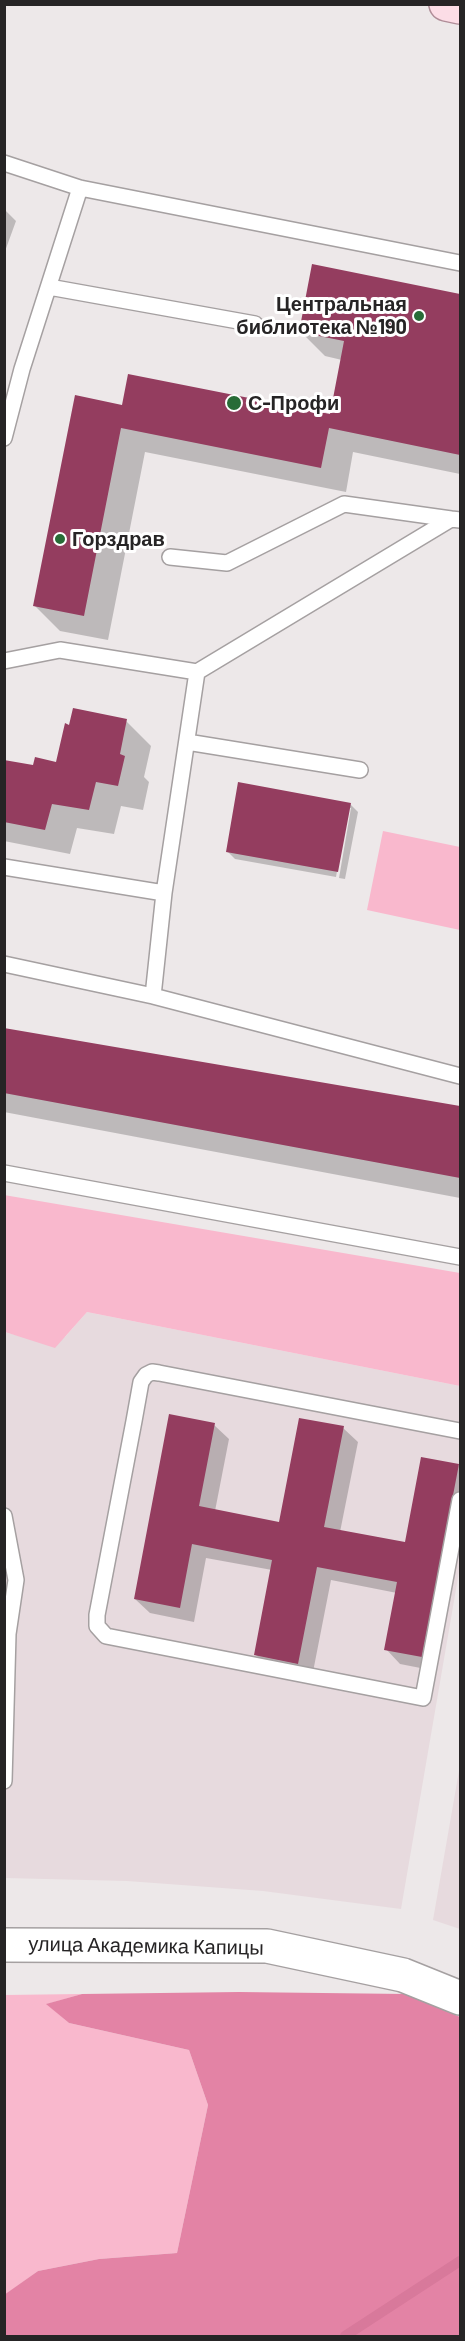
<!DOCTYPE html>
<html>
<head>
<meta charset="utf-8">
<style>
	body { margin:0 }
	#map { position:relative; width:465px; height:2341px; overflow:hidden; background:#ede8e9; font-family:Barlow,sans-serif }
	canvas { display:block }
	.frame { position:absolute; inset:0; border:6px solid #262425; pointer-events:none }
</style>
</head>
<body>
<div id="map">
<canvas width="465" height="2341"></canvas>
<div class="frame"></div>
</div>
<script>
const ctx = document.querySelector('canvas').getContext('2d');
ctx.lineJoin = 'round';
function fillPath(path, color) {
  ctx.fillStyle = color;
  ctx.fill(path, 'evenodd');
}
function shape(rows) {
  const path = new Path2D();
  for (const r of rows) {
    path.moveTo(r[0], r[1]);
    for (let i = 2; i < r.length; i += 2) path.lineTo(r[i], r[i + 1]);
  }
  return path;
}
function strokePath(path, color, width, dash) {
  ctx.strokeStyle = color;
  ctx.lineWidth = width;
  ctx.lineCap = dash ? 'butt' : 'round';
  ctx.setLineDash(dash || []);
  ctx.stroke(path);
}
function drawText(font, color, halo, rows, align = 'center') {
  ctx.font = font + ' Barlow,sans-serif';
  ctx.lineWidth = 6;
  ctx.setLineDash([]);
  ctx.textBaseline = 'middle';
  ctx.strokeStyle = halo;
  ctx.fillStyle = color;
  for (const [text, x, y, turn = 0] of rows) {
    ctx.save();
    ctx.translate(x, y);
    ctx.rotate((+turn || 0) * Math.PI / 180);
    ctx.textAlign = isNaN(turn) ? turn : align;
    if (halo) ctx.strokeText(text, 0, 0);
    ctx.fillText(text, 0, 0);
    ctx.restore();
  }
}
const built = shape([
	[87,1312,460,1386,460,1566,401,1909,263,1891,127,1881,5,1878,4,1332,20,1336,65,1337],
	[460,1765,460,1929,433,1920]
]);
const green = shape([
	[383,831,460,847,460,930,367,910],
	[4,1195,460,1273,460,1386,87,1312,55,1348,5,1332],
	[82,1994,47,2004,69,2023,189,2050,208,2105,177,2253,99,2259,38,2271,5,2295,4,1995]
]);
const forest = shape([
	[239,1992,406,1994,460,2017,460,2336,5,2336,4,2295,38,2271,99,2259,177,2253,208,2105,189,2050,69,2023,46,2004,82,1994]
]);
const shadow = shape([
	[4,209,16,221,4,254],
	[313,266,460,295,460,474,353,452,346,492,145,452,108,640,60,631,35,606,123,407,331,416,342,360,325,356,300,331],
	[126,721,151,746,144,777,149,782,143,810,121,806,114,834,77,828,70,854,4,841,4,762,35,767,57,764],
	[350,804,358,812,345,879,339,878,351,808,348,808,336,877,235,859,227,851],
	[4,1029,460,1108,460,1198,4,1112],
	[214,1425,229,1439,215,1511,280,1524,343,1428,358,1442,340,1532,406,1544,459,1465,460,1467,460,1545,436,1671,400,1664,386,1649,397,1593,331,1580,312,1677,270,1669,255,1654,272,1570,206,1558,194,1622,150,1613,135,1599]
]);
const stream = shape([
	[345,2336,460,2261]
]);
const building = shape([
	[312,264,460,294,460,455,329,428,321,468,121,428,84,616,33,606,75,395,122,405,128,374,330,414,344,341,299,332],
	[73,708,127,719,120,754,125,756,118,786,96,782,89,810,52,804,45,830,4,822,4,760,33,765,35,757,56,762,65,723,69,725],
	[238,782,351,803,338,872,226,852],
	[4,1028,460,1106,460,1178,4,1093],
	[169,1414,215,1423,199,1506,279,1522,299,1418,344,1426,324,1527,405,1542,421,1457,459,1464,422,1657,384,1650,397,1582,317,1567,298,1664,254,1655,272,1560,192,1544,180,1608,134,1599]
]);
const service = shape([
	[4,163,80,188,460,263],
	[49,287,255,324],
	[4,438,22,369,80,188],
	[170,557,227,563,344,504,451,519],
	[4,661,60,650,197,672,164,893,153,996],
	[197,672,451,519,460,520],
	[187,742,360,770],
	[4,867,164,893],
	[4,964,153,996,460,1076],
	[4,1173,460,1257],
	[460,1431,159,1373,152,1372,146,1375,141,1382,134,1421,97,1615,97,1626,106,1636,423,1698,460,1500],
	[4,1516,16,1580,8,1634,4,1781]
]);
const tertiary = shape([
	[4,1945,267,1946,403,1975,460,1998]
]);
const primary = shape([
	[446,4,460,7]
]);
const markers = [
	[419,316,6,"#286c37"],
	[234,403,8,"#286c37"],
	[60,539,6,"#286c37"]
];
const poiNames = [
	["Центральная",407,304,"right"],
	["библиотека №190",407,327,"right"],
	["С-Профи",248,403],
	["Горздрав",72,539]
];
const streetNames = [
	["улица Академика Капицы",146,1946,1]
];
fillPath(built, '#e7dade');
fillPath(green, '#f9b8cd');
fillPath(forest, '#e383a5');
fillPath(shadow, '#0003');
strokePath(stream, '#d8799b', 10);
fillPath(building, '#943d5f');
strokePath(service, '#a5a0a1', 18);
strokePath(tertiary, '#a5a0a1', 36);
strokePath(primary, '#b08d98', 36);
strokePath(service, '#fff', 15);
strokePath(tertiary, '#fff', 33);
strokePath(primary, '#fcdde6', 33);
for (const [x, y, r, color] of markers) {
  const dot = new Path2D();
  dot.arc(x, y, r, 0, 2 * Math.PI);
  ctx.fillStyle = color;
  ctx.fill(dot);
  strokePath(dot, '#fff', 2);
}
drawText('bold 20px', '#262425', '#fff', poiNames, 'left');
drawText('20px', '#262425', '#fff', streetNames);
</script>
</body>
</html>
